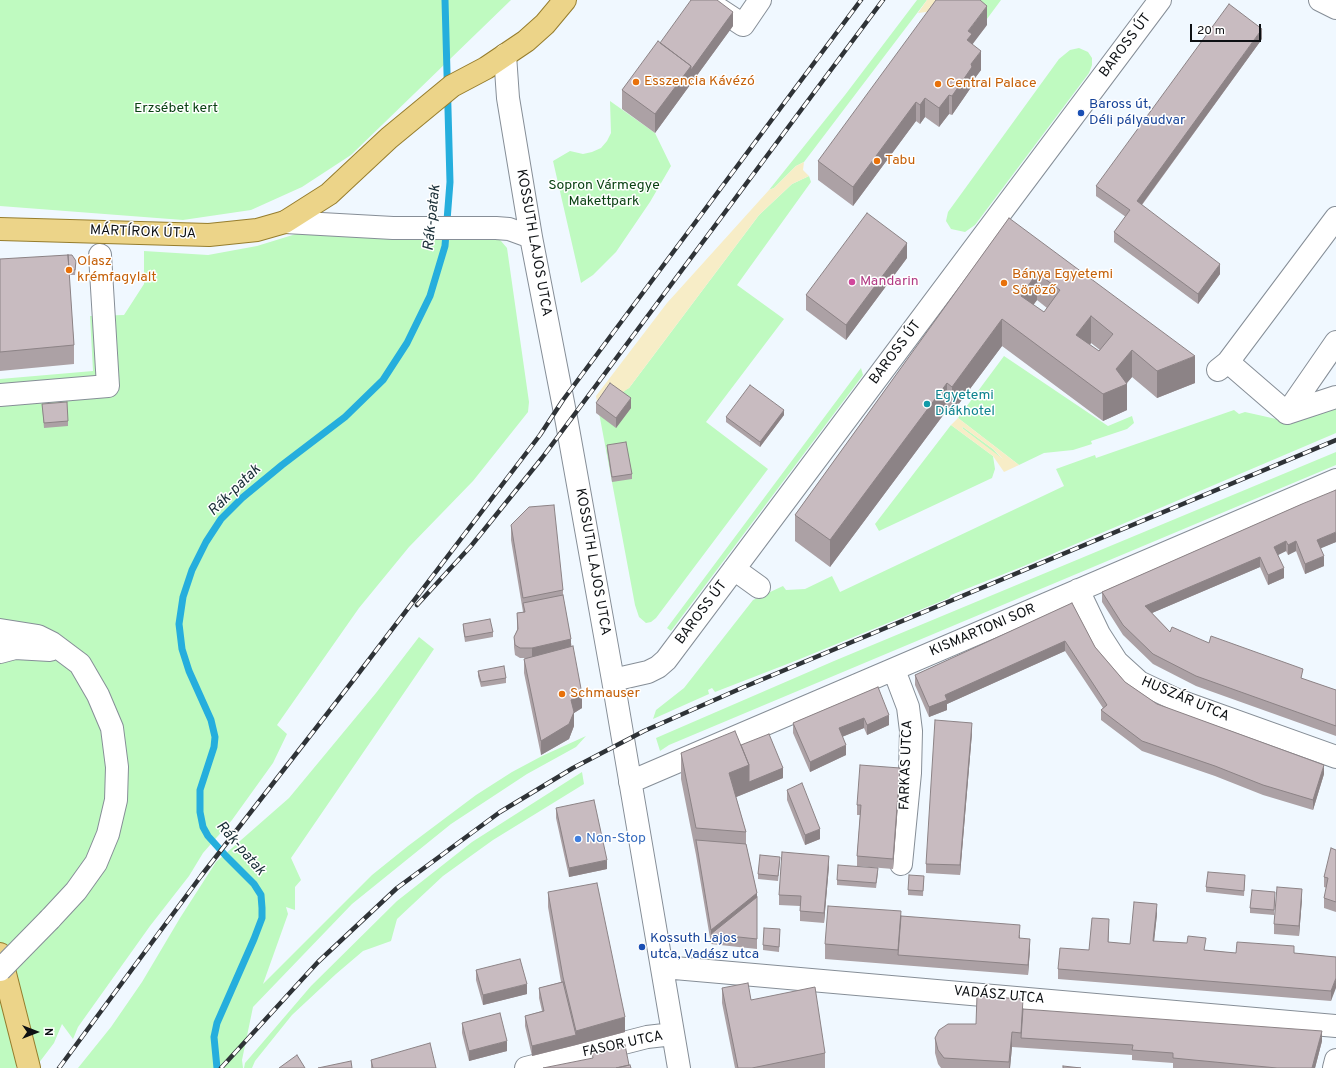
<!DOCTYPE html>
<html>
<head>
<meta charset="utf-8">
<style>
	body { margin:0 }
	#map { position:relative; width:1336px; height:1068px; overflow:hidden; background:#f0f8ff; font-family:Overpass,sans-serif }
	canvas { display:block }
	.north { position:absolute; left:16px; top:1012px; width:40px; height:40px; -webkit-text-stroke:3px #fff; paint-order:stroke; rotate:90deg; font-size:11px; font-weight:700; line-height:16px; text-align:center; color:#0d1013 }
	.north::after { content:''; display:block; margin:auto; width:14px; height:18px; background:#0d1013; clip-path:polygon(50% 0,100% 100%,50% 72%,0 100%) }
	.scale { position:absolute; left:1190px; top:24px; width:71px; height:18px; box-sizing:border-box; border:2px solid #0d1013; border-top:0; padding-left:5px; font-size:12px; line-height:14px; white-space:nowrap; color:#0d1013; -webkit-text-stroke:3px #fff; paint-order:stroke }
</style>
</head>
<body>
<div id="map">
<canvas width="1336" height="1068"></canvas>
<div class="north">N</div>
<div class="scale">20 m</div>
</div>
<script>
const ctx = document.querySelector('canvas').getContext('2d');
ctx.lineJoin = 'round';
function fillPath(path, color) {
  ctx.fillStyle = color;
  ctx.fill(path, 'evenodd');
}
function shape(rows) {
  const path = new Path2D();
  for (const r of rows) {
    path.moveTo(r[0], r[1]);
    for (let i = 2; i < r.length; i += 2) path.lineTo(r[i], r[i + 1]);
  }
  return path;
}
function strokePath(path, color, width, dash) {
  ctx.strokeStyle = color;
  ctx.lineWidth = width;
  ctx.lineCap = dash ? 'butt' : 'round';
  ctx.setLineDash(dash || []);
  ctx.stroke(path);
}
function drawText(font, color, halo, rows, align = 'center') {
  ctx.font = font + ' Overpass,sans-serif';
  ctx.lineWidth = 3;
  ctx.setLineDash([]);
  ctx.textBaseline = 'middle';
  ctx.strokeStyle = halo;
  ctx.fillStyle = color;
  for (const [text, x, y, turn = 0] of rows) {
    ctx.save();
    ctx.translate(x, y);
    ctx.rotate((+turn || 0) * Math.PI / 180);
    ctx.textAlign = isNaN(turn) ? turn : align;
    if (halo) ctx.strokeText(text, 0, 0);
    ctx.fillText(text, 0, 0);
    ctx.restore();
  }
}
const green = shape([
	[0,0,511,0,351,155,302,187,251,210,183,220,0,206],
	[917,0,927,0,804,162,796,166,774,188,769,190,845,95],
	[954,0,1001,0,984,23],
	[1079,48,1088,52,1092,58,1092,65,1089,73,975,225,965,232,951,229,946,221,948,212,1059,59,1070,50],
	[610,101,655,133,671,166,650,202,616,252,593,275,581,283,553,161,570,151,583,154,592,152,601,148,607,141,611,133],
	[809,176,811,182,737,285,784,319,706,422,768,469,656,618,651,622,646,623,639,617,635,605,597,402,629,388,759,215,792,184],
	[393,232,494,235,501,241,507,248,529,402,528,412,473,481,409,547,359,608,277,725,287,734,273,763,232,820,203,853,189,876,150,926,78,1027,73,1039,62,1024,54,1043,35,1068,16,1060,16,1068,0,1068,0,379,93,371,90,316,124,315,144,284,144,251,208,255,257,246,296,234],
	[1004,356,1108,426,1132,416,1134,423,1127,429,1091,441,1092,444,1073,450,1044,453,1019,465,958,418],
	[861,368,863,375,671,631,667,628],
	[1336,404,1336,433,1024,566,951,595,949,598,795,661,715,692,712,688,708,690,709,694,653,719,656,710,684,688,753,600,783,586,786,590,805,589,832,576,840,592,1064,486,1056,469,1095,455,1096,458,1234,410,1239,414,1245,412,1294,423],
	[951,425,993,456,995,469,992,478,879,531,875,524],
	[963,427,993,449,1003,460,962,428],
	[1336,452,1336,465,669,745,660,751,656,738,834,661],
	[419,637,434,649,291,858,301,880,295,887,295,910,286,907,288,914,263,984,372,875,408,846,476,795,512,772,542,756,586,736,576,747,527,774,451,824,352,904,253,1007,242,1060,243,1068,78,1068,111,1027,142,982,180,918,216,862,289,798,376,693],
	[582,772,584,784,493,840,443,876,397,919,391,941,363,951,336,974,292,1015,255,1061,252,1068,244,1068,245,1063,311,986,397,901,472,842]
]);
const sand = shape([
	[927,0,950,0,936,19,926,12,918,13],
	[804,162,803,170,809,176,792,184,759,215,629,388,623,392,597,402,596,396,667,303,769,190,774,188,796,166],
	[958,418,1019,465,1004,472,993,456,951,425],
	[963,427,993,449,1003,459,962,428]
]);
const stream = shape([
	[217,1068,214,1037,217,1023,254,939,262,918,262,908,261,895,254,884,226,856,208,836,203,827,200,812,200,790,214,747,215,737,211,720,189,671,182,649,179,624,183,597,192,570,206,542,221,519,242,498,282,465,345,417,383,380,407,343,430,296,445,246,450,182,445,0]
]);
const minor = shape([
	[705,0,743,25,760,0],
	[1320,0,1336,8],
	[505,55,508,98,531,237,567,423,613,680,679,1068],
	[285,222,393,228,496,228,509,229,531,237],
	[1228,362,1287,413],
	[1218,370,1228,362,1336,218],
	[0,395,108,386,100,255],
	[1287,413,1336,342],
	[1287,413,1336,397],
	[734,569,759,587],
	[1078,590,1099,634,1117,662,1139,682,1177,700,1336,757],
	[0,630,38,636,52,643,80,664,98,695,112,728,117,767,116,800,108,834,96,863,76,891,50,919],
	[0,652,15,648,50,650],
	[894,670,908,707,911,731,910,773,901,864],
	[613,680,648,672,658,667,666,660,1160,0],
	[630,782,1336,480],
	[663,967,1336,1026],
	[526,1068,647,1037,673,1034],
	[1334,1068,1336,1060]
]);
const major = shape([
	[0,229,209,235,257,230,285,222,329,194,389,138,452,86,486,68,526,41,545,24,565,0],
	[0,954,29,1068]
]);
const rail = shape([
	[417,605,471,546,542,458,883,0],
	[59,1068,201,876,355,678,540,435,563,400,861,0],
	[221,1068,318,962,397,888,500,812,573,768,644,731,744,687,1336,440]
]);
const minorBridge = shape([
	[0,970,50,919]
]);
const wall = shape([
	[987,25,972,44,981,70,972,82,972,86,952,115,949,114,939,127,925,117,920,124,916,121,853,206,818,180,818,161],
	[733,26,655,133,622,109,622,90,660,43],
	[1262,39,1142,205,1220,274,1198,304,1114,242,1114,232,1126,217,1096,196,1096,186],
	[1009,218,1195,383,1157,398,1132,377,1127,383,1127,410,1103,421,1002,346,952,413,947,410,830,567,795,541,795,515],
	[1037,300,1047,308,1044,312,1033,305],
	[1091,343,1100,350,1099,351,1090,345],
	[907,258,846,340,806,310,806,295],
	[0,259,76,266,75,275,69,275,74,345,74,364,0,371],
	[596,403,631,408,616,428,596,413],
	[42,404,68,421,68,426,44,428],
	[784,415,760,447,726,422,726,417],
	[607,445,632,474,632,479,612,482,607,450],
	[1302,504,1336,542,1320,548,1324,566,1305,574,1296,551,1288,555,1286,551,1278,555,1284,578,1268,585,1260,567,1152,613,1170,632,1209,643,1303,679,1336,690,1336,736,1196,686,1153,664,1123,635,1102,602,1102,592],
	[511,525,563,590,563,595,582,708,574,713,574,726,569,739,541,755,524,673,524,659,527,658,520,658,515,655,514,647,514,637,517,630,517,613,523,612,511,540],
	[1072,603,1095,647,1125,682,1157,704,1324,774,1313,810,1263,795,1215,776,1142,751,1101,720,1101,710,1103,708,1065,651,947,704,947,710,929,717,915,685,915,675],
	[463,624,493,632,493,637,465,642,463,629],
	[478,671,506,678,506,683,481,687,478,676],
	[878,687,889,725,867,735,864,728,842,737,846,755,810,772,793,733,793,723],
	[972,733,960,875,926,873,926,864],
	[741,745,783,778,736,797,746,832,746,844,757,893,757,949,711,944,696,855,681,779,681,753],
	[900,778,893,869,857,866,857,856,860,815,857,815,857,805],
	[787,790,820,839,805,845,787,800],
	[556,808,607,869,569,877,556,818],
	[1336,850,1336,912,1324,908,1324,898,1327,888,1324,887,1324,877],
	[780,862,778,881,758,879,758,874],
	[829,866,824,923,800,921,800,906,779,905,779,895],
	[878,873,876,888,837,885,837,880],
	[924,876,923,896,908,895,908,890],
	[1245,880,1244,896,1206,892,1206,887],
	[548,892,625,1032,576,1045,532,1056,525,1026,525,1016,542,1011,539,998,539,988,561,982,548,907],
	[1275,897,1274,915,1250,913,1250,908],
	[1302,899,1299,936,1274,934,1274,924],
	[1157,914,1154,941,1205,950,1236,953,1294,953,1336,957,1331,1001,1058,979,1058,969,1089,950,1109,929,1108,942,1130,944],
	[901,916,1020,935,1020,938,1030,949,1028,975,825,959,825,944],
	[780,934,779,952,763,950,763,945],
	[476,970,527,994,483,1005,476,980],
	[722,988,751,1000,825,1053,825,1068,735,1068,722,1003],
	[1023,1009,1322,1041,1315,1068,1173,1068,1173,1063,1132,1060,1132,1055,1012,1047,1010,1068,941,1068,938,1064,935,1053,935,1038,976,1024],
	[462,1023,507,1051,469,1061,462,1033],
	[371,1060,436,1068,371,1068]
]);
const shadedWall = shape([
	[987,6,987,25,972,45,967,40,968,31],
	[733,12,733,26,655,133,655,114,691,66],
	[1262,29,1262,39,1137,211,1137,201],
	[981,51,981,70,972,82,972,86,952,115,952,96,971,64],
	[949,95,949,114,939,127,939,108],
	[925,98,925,117,920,124,920,105],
	[916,102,916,121,853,206,853,187],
	[907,243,907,258,846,340,846,325],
	[1220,264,1220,274,1198,304,1198,294],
	[1037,273,1037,300,1021,322,1021,296],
	[1091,316,1091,343,1076,362,1076,335],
	[1002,319,1002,346,952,413,952,387],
	[1132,350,1132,377,1126,384,1127,384,1127,410,1103,421,1103,394,1116,369],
	[1195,356,1195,383,1157,398,1157,371],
	[947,383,947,410,830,567,830,540],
	[631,398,631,408,616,428,616,418],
	[784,410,784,415,760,447,760,442],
	[1336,532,1336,542,1317,550,1317,540],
	[1286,541,1286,551,1274,557,1274,547],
	[1296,541,1296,551,1288,555,1288,545],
	[1324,556,1324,566,1305,574,1305,564],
	[1260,557,1260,567,1145,616,1145,606],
	[1284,568,1284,578,1268,585,1268,575],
	[571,639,571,649,532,658,532,648],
	[1065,641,1065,651,947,704,947,710,929,717,929,707,945,695],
	[582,694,582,708,574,713,574,726,569,739,541,755,541,741,571,700],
	[889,715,889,725,867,735,867,725],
	[864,718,864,728,839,738,839,728],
	[972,723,972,733,960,875,960,865],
	[846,745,846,755,810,772,810,762],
	[749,765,783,768,783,778,729,800,729,773],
	[1324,765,1324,774,1313,810,1313,800],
	[900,768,900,778,893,869,893,859],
	[820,829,820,839,805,845,805,835],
	[829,856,829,866,824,923,824,913],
	[607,860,607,869,569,877,569,868],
	[1302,889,1302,899,1299,936,1299,926],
	[757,893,757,907,711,934,711,944,711,930],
	[1157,904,1157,914,1153,951,1153,941],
	[1109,919,1109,929,1108,952,1108,942],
	[1030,939,1030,949,1028,975,1028,965],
	[1336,978,1336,988,1331,1001,1331,991],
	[527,984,527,994,483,1005,483,995],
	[625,1017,625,1032,576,1045,532,1056,532,1046,576,1035,576,1031],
	[1322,1031,1322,1041,1315,1068,1312,1068],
	[1012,1032,1012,1047,1010,1068,1009,1068],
	[507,1041,507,1051,469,1061,469,1051]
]);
const building = shape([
	[691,0,717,0,733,12,691,70,691,66,660,43,691,0],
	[936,0,980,0,987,6,968,31,972,34,967,40,981,51,971,64,972,67,952,96,949,95,939,108,925,98,920,105,916,102,853,187,818,161,936,0],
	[1229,4,1262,29,1137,201,1220,264,1198,294,1114,232,1130,210,1096,186,1229,4],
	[658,41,691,66,655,114,622,90,658,41],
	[867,213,907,243,846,325,806,295,867,213],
	[1009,218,1195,356,1157,371,1132,350,1116,369,1127,384,1103,394,1002,319,952,387,947,383,830,540,795,515,1009,218],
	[1037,273,1060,290,1044,312,1021,296,1037,273],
	[1091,316,1113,334,1099,351,1076,335,1091,316],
	[68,255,74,345,0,352,0,259,68,255],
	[68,255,72,255,76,261,75,270,69,270,68,255],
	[610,383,631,398,616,418,596,403,610,383],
	[750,385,784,410,760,442,726,417,750,385],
	[67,402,68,421,44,423,42,404,67,402],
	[626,442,632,474,612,477,607,445,626,442],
	[1336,490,1336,532,1317,540,1324,556,1305,564,1296,541,1288,545,1286,541,1274,547,1284,568,1268,575,1260,557,1145,606,1170,632,1172,627,1209,643,1211,636,1303,669,1301,678,1336,690,1336,726,1196,676,1153,654,1123,625,1102,592,1302,504,1336,490],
	[554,505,563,590,523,598,511,525,529,507,554,505],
	[563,595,571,639,532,648,520,648,515,645,514,637,518,629,517,613,525,612,523,603,563,595],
	[1072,603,1095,647,1125,682,1157,704,1324,765,1313,800,1263,785,1215,766,1142,741,1101,710,1107,705,1065,641,945,695,947,700,929,707,915,675,1072,603],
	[490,619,493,632,465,637,463,624,490,619],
	[573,646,582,694,571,700,574,712,569,724,541,741,524,659,573,646],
	[504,666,506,678,481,682,478,671,504,666],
	[878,687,889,715,867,725,864,718,839,728,846,745,810,762,793,723,878,687],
	[935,720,972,723,960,865,926,864,935,720],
	[735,731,749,765,729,773,746,832,696,828,681,753,735,731],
	[769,734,783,768,749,782,749,765,741,745,769,734],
	[860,765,900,768,893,859,857,856,861,805,857,805,860,765],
	[802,783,820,829,805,835,787,790,802,783],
	[594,800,607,860,569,868,556,808,594,800],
	[696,840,746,844,757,893,711,930,696,840],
	[1331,848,1336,850,1336,902,1324,898,1328,878,1324,877,1331,848],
	[782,852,829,856,824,913,800,911,801,896,779,895,782,852],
	[760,855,780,857,778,876,758,874,760,855],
	[838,865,878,868,876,883,837,880,838,865],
	[1208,872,1245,875,1244,891,1206,887,1208,872],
	[909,875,924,876,923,891,908,890,909,875],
	[597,883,625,1017,576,1031,563,977,548,892,597,883],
	[1277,887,1302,889,1299,926,1274,924,1277,887],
	[1252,890,1275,892,1274,910,1250,908,1252,890],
	[757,897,757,939,711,934,757,897],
	[1134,902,1157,904,1153,941,1187,943,1188,936,1206,938,1204,950,1236,953,1237,942,1294,946,1294,953,1336,957,1336,978,1331,991,1058,969,1060,948,1089,950,1092,918,1109,919,1108,942,1130,944,1134,902],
	[828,906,901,911,898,950,825,944,828,906],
	[901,916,1020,925,1019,938,1030,939,1028,965,898,955,901,916],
	[764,928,780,929,779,947,763,945,764,928],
	[520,959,527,984,483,995,476,970,520,959],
	[563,982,576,1035,532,1046,525,1016,544,1011,539,988,563,982],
	[748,983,751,1000,815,987,825,1053,752,1068,738,1068,722,988,748,983],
	[977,996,1023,999,1021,1033,1012,1032,1009,1062,944,1058,938,1050,935,1038,939,1030,948,1024,976,1024,977,996],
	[1023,1009,1322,1031,1312,1068,1277,1068,1173,1058,1173,1053,1132,1050,1133,1045,1021,1038,1023,1009],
	[500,1013,507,1041,469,1051,462,1023,500,1013],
	[430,1043,436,1068,373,1068,371,1060,430,1043],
	[625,1045,629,1065,616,1068,543,1068,593,1058,592,1052,625,1045],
	[297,1055,305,1068,279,1068,297,1055],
	[351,1061,352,1068,318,1068,351,1061],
	[630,1065,631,1068,616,1068,630,1065],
	[1063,1066,1081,1068,1063,1068,1063,1066]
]);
const markers = [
	[636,82,4,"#e8710a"],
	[938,84,4,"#e8710a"],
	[1081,113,4,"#1a4fb4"],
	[877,161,4,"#e8710a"],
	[69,270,4,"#e8710a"],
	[852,282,4,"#d1479c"],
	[1004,283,4,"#e8710a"],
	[927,404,4,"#0f9aa8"],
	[562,694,4,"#e8710a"],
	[578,839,4,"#3f7fe0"],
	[642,947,4,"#1a4fb4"]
];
const streetNames = [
	["BAROSS ÚT",1126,46,-53],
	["MÁRTÍROK ÚTJA",143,233,2],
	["KOSSUTH LAJOS UTCA",533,243,80],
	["BAROSS ÚT",896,353,-53],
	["KOSSUTH LAJOS UTCA",592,562,80],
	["BAROSS ÚT",702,613,-53],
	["KISMARTONI SOR",983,631,-23],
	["HUSZÁR UTCA",1185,700,23],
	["FARKAS UTCA",907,765,-88],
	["VADÁSZ UTCA",999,996,5],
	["FASOR UTCA",623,1045,-12]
];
const foodNames = [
	["Esszencia Kávézó",644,82],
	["Central Palace",946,84],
	["Tabu",885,161],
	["Olasz",77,262],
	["krémfagylalt",77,278],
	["Bánya Egyetemi",1012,275],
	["Söröző",1012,291],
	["Schmauser",570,694]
];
const transitNames = [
	["Baross út,",1089,105],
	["Déli pályaudvar",1089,121],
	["Kossuth Lajos",650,939],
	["utca, Vadász utca",650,955]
];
const parkNames = [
	["Erzsébet kert",176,109],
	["Sopron Vármegye",604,186],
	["Makettpark",604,202]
];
const hotelNames = [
	["Mandarin",860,282]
];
const cultureNames = [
	["Egyetemi",935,396],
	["Diákhotel",935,412]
];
const shopNames = [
	["Non-Stop",586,839]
];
const waterNames = [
	["Rák-patak",433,218,-84],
	["Rák-patak",235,491,-44],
	["Rák-patak",240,849,49]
];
fillPath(green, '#bffac0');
fillPath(sand, '#f7edc7');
strokePath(stream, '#25aedd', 7);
strokePath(minor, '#868e97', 24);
strokePath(major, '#967d2d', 24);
strokePath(minor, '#fff', 22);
strokePath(major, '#ecd489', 22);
strokePath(rail, '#2f3337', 4.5);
strokePath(rail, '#fff', 3, [9]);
strokePath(minorBridge, '#868e97', 24, []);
strokePath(minorBridge, '#fff', 22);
fillPath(wall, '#aca1a5');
fillPath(shadedWall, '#8c8386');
fillPath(building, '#c8bbc0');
strokePath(building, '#8c8386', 1);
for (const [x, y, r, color] of markers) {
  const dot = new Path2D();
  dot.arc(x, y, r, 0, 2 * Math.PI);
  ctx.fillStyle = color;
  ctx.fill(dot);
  strokePath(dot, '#fff', 1.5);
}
drawText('14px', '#0d1013', '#fff', streetNames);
drawText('14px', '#c56008', '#fff', foodNames, 'left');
drawText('14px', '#164399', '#fff', transitNames, 'left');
drawText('14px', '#0a4213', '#fff', parkNames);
drawText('14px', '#b23c85', '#fff', hotelNames, 'left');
drawText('14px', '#0d838f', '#fff', cultureNames, 'left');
drawText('14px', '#366cbe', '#fff', shopNames, 'left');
drawText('italic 15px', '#192e37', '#fff', waterNames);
</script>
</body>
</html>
